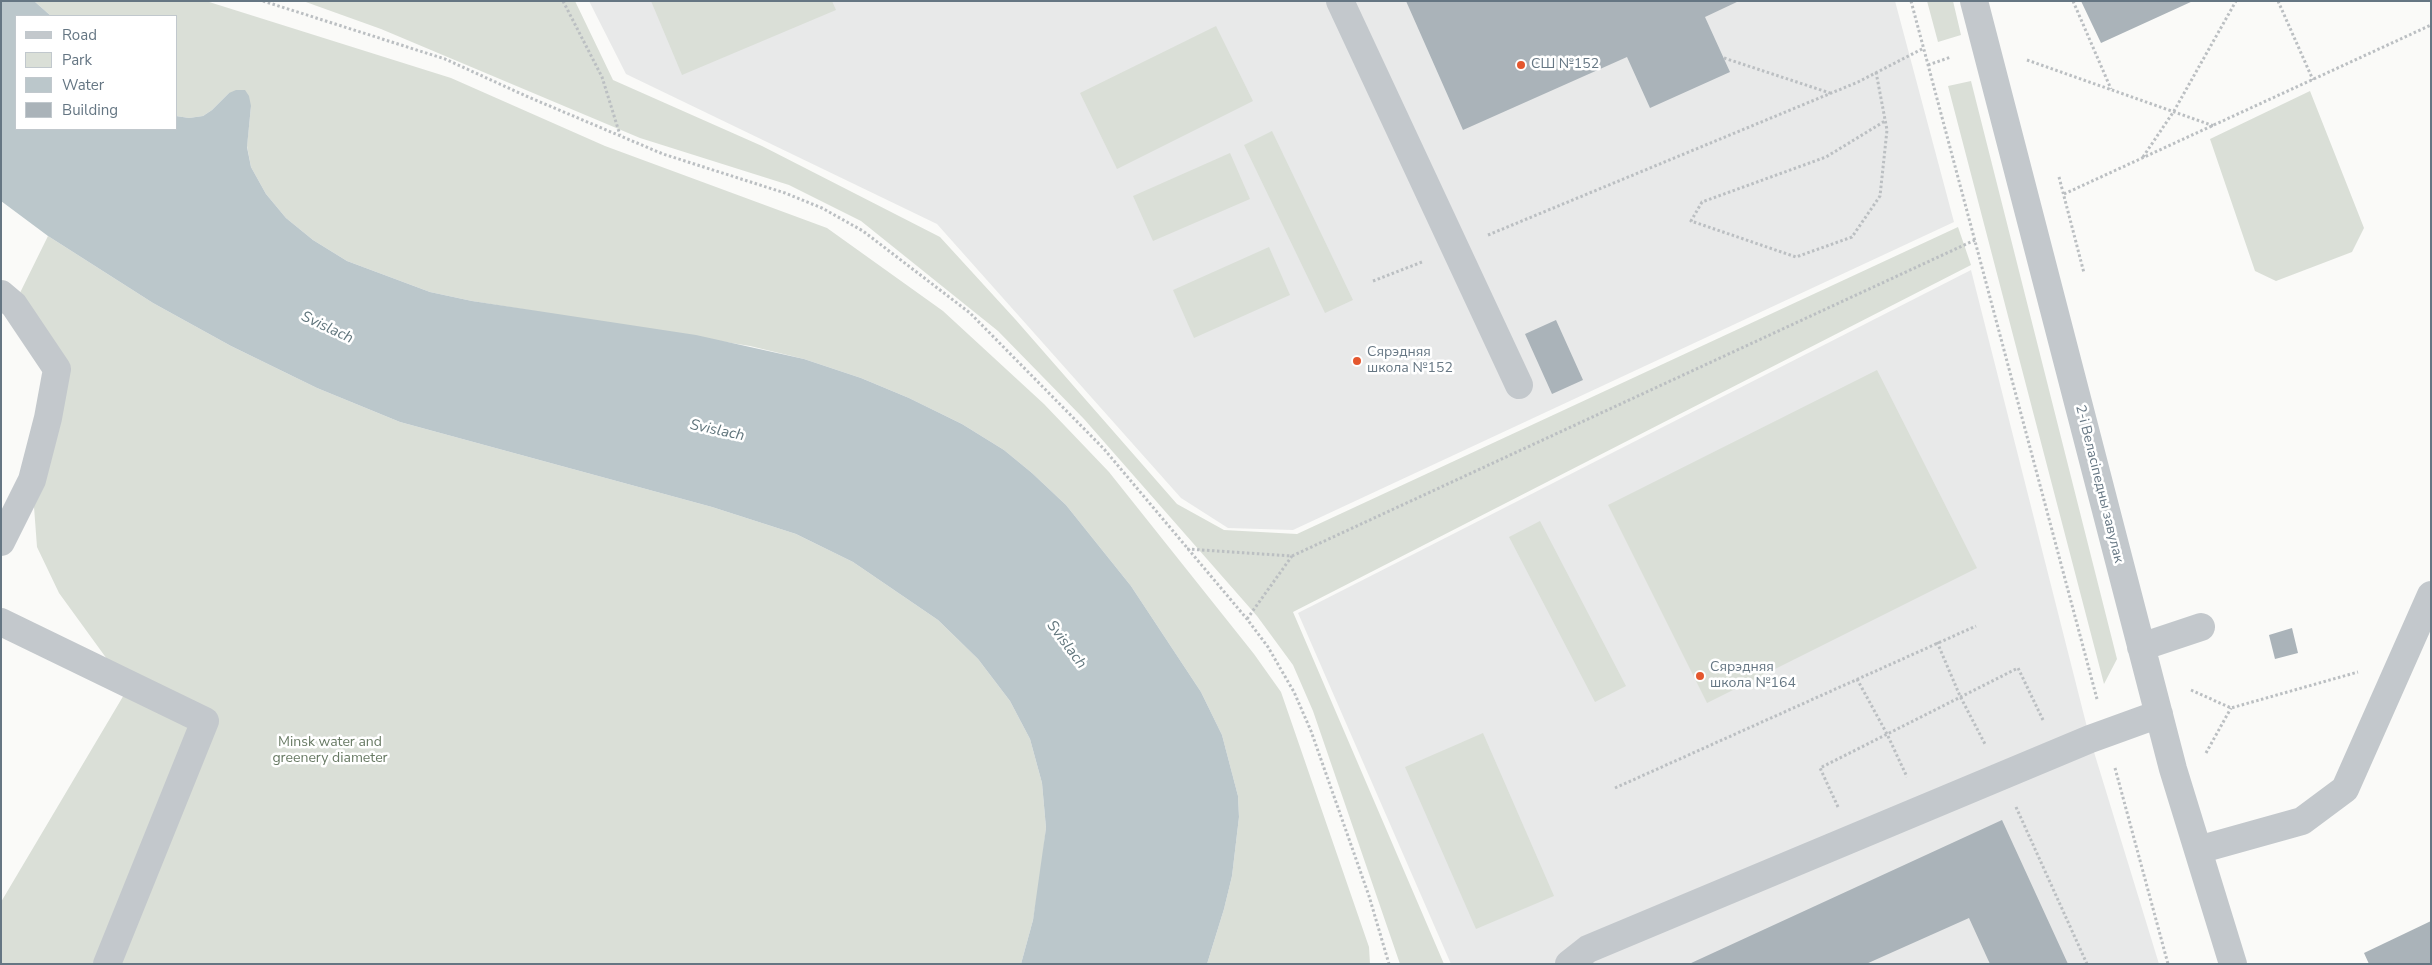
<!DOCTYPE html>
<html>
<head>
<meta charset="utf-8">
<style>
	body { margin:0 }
	#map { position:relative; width:2432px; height:965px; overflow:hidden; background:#fafaf8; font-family:"Nunito Sans",sans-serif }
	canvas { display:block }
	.frame { position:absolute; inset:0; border:2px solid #657683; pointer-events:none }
	.legend { position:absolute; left:15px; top:15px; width:162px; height:115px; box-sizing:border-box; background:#fff; border:1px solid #c1c8cd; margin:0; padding:6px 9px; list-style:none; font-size:15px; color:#657683 }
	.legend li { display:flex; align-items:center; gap:10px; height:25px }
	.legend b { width:25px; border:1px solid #c1c8cd }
</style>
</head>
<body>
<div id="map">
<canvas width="2432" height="965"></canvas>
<div class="frame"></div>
<ul class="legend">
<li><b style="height:6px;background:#c3c8cc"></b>Road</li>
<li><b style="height:14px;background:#dadfd7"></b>Park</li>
<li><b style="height:14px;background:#bbc7cb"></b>Water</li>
<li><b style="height:14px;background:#aab3b9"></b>Building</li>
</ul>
</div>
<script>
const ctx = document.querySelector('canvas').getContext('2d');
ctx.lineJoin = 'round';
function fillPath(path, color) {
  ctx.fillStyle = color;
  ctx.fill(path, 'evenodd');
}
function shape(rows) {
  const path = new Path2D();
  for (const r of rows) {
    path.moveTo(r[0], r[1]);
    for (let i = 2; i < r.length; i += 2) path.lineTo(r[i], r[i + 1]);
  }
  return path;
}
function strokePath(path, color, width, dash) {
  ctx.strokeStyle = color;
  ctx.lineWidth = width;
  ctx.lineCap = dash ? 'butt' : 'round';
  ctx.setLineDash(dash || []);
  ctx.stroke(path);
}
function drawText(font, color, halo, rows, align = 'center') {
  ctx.font = font + ' "Nunito Sans",sans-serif';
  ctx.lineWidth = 5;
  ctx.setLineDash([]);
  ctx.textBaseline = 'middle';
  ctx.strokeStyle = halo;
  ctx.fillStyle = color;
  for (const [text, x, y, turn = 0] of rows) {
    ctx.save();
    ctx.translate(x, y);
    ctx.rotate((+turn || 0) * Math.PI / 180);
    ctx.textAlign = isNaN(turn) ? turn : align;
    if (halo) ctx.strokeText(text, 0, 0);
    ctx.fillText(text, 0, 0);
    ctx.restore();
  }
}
const built = shape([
	[589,1,1895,1,1954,222,1293,530,1228,528,1181,498,937,224,626,74],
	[1971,270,2090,739,2159,964,1451,964,1298,613]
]);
const green = shape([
	[34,1,206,1,451,78,605,146,827,228,943,311,1044,404,1109,472,1254,654,1281,692,1369,947,1370,964,1207,964,1224,909,1232,876,1239,817,1238,796,1222,735,1201,692,1131,586,1066,505,1032,473,1004,450,962,424,909,398,861,378,804,359,750,346,472,301,430,292,347,261,313,240,286,218,266,194,251,167,247,146,251,106,229,93,212,110,203,116,189,118,176,116,176,16,51,16],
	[303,1,575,1,613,80,762,146,940,237,1015,319,1177,504,1224,530,1297,534,1958,227,1971,265,1293,612,1444,964,1400,964,1313,711,1293,665,1257,616,1084,419,998,331,861,221,789,185,640,138,381,29],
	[651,1,832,1,836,10,682,75],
	[1927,1,1953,1,1961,35,1938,42],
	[1216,26,1253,101,1117,169,1080,93],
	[1971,81,2117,659,2104,684,1948,86],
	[2310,91,2364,228,2352,252,2276,281,2255,271,2210,139],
	[1272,131,1353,300,1325,313,1244,145],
	[1230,153,1250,199,1153,241,1133,196],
	[48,236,153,303,231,346,317,388,400,422,712,507,796,534,853,562,938,620,978,659,1010,701,1030,739,1042,783,1046,828,1040,879,1033,920,1021,964,1,964,1,902,128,688,59,593,37,547,32,480,57,369,14,305],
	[1269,247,1290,295,1194,338,1173,290],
	[1877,370,1977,568,1707,703,1608,505],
	[1540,521,1626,686,1595,702,1509,537],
	[1483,733,1554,896,1476,929,1405,767]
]);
const water = shape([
	[1,1,34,1,51,16,16,16,16,129,176,129,176,116,189,118,203,116,212,110,229,93,236,90,245,90,249,96,251,106,247,147,251,167,266,194,286,218,313,240,347,261,430,292,472,301,696,335,804,359,861,378,909,398,962,424,1004,450,1032,473,1066,505,1131,586,1201,692,1222,735,1238,796,1239,817,1232,876,1224,909,1207,964,1021,964,1033,920,1046,828,1042,783,1030,739,1010,701,978,659,938,620,853,562,796,534,712,507,400,422,317,388,231,346,153,303,48,236,1,201]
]);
const building = shape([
	[1406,1,1739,1,1705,17,1730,72,1650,108,1627,57,1463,130],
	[2081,1,2193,1,2101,43],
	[1556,320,1583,380,1552,394,1525,334],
	[2292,628,2298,653,2275,659,2269,635],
	[2002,820,2068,964,1990,964,1969,918,1866,964,1689,964],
	[2431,921,2431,964,2369,964,2364,953]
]);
const path = shape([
	[263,1,445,59,526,96,663,154,785,193,822,208,863,231,970,313,1104,449,1247,619,1268,647,1294,692,1311,731,1369,896,1389,964],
	[563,1,602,77,620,135],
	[1911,1,2097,699],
	[2073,1,2111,89],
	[2278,1,2313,80],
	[1724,58,1830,93],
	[2027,60,2214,126],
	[1928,65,1951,57],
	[1876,72,1887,130,1880,196,1852,237,1796,257,1691,221,1702,202,1826,157,1885,121],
	[2143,157,2174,111,2236,1],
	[2059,177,2084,273],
	[2064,194,2431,25],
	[1488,235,1858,82,1924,48],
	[1373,281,1422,262],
	[1187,549,1292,556,1247,619],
	[1292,556,1975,240],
	[1937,642,1960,696,1986,746],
	[1857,679,1887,734,1907,777],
	[2191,690,2231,708,2358,672],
	[2206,753,2231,708],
	[2115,768,2168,964],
	[1615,788,1976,626],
	[1838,807,1820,768,2018,668,2043,720],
	[2016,807,2087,964]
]);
const minor = shape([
	[1340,1,1519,385],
	[1974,1,2173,769,2233,964],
	[1,294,14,305,57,369,48,418,32,480,1,542],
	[1,622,205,721,107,964],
	[2141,647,2201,627],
	[2198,850,2302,821,2345,789,2431,595],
	[1569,964,1588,949,2090,739,2159,714]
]);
const markers = [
	[1521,65,5,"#e4572e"],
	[1357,361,5,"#e4572e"],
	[1700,676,5,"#e4572e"]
];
const poiNames = [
	["СШ №152",1531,65],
	["Сярэдняя",1367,353],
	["школа №152",1367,369],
	["Сярэдняя",1710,668],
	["школа №164",1710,684]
];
const streetNames = [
	["2-і Веласіпедны завулак",2099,484,76]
];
const parkNames = [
	["Minsk water and",330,743],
	["greenery diameter",330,759]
];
const waterNames = [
	["Svislach",327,328,25],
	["Svislach",717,431,12],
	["Svislach",1066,645,53]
];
fillPath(built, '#e8e9e9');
fillPath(green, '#dadfd7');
fillPath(water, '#bbc7cb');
fillPath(building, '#aab3b9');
strokePath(path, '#bbbfc2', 3, [2.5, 2.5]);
strokePath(minor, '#c3c8cc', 28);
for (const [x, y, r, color] of markers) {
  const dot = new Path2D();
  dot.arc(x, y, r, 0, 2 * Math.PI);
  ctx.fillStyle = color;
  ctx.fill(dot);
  strokePath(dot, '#fff', 2);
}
drawText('14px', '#657683', '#fff', poiNames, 'left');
drawText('14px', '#657683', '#fff', streetNames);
drawText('14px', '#687a64', '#fff', parkNames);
drawText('italic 15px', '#60757c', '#fff', waterNames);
</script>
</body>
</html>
